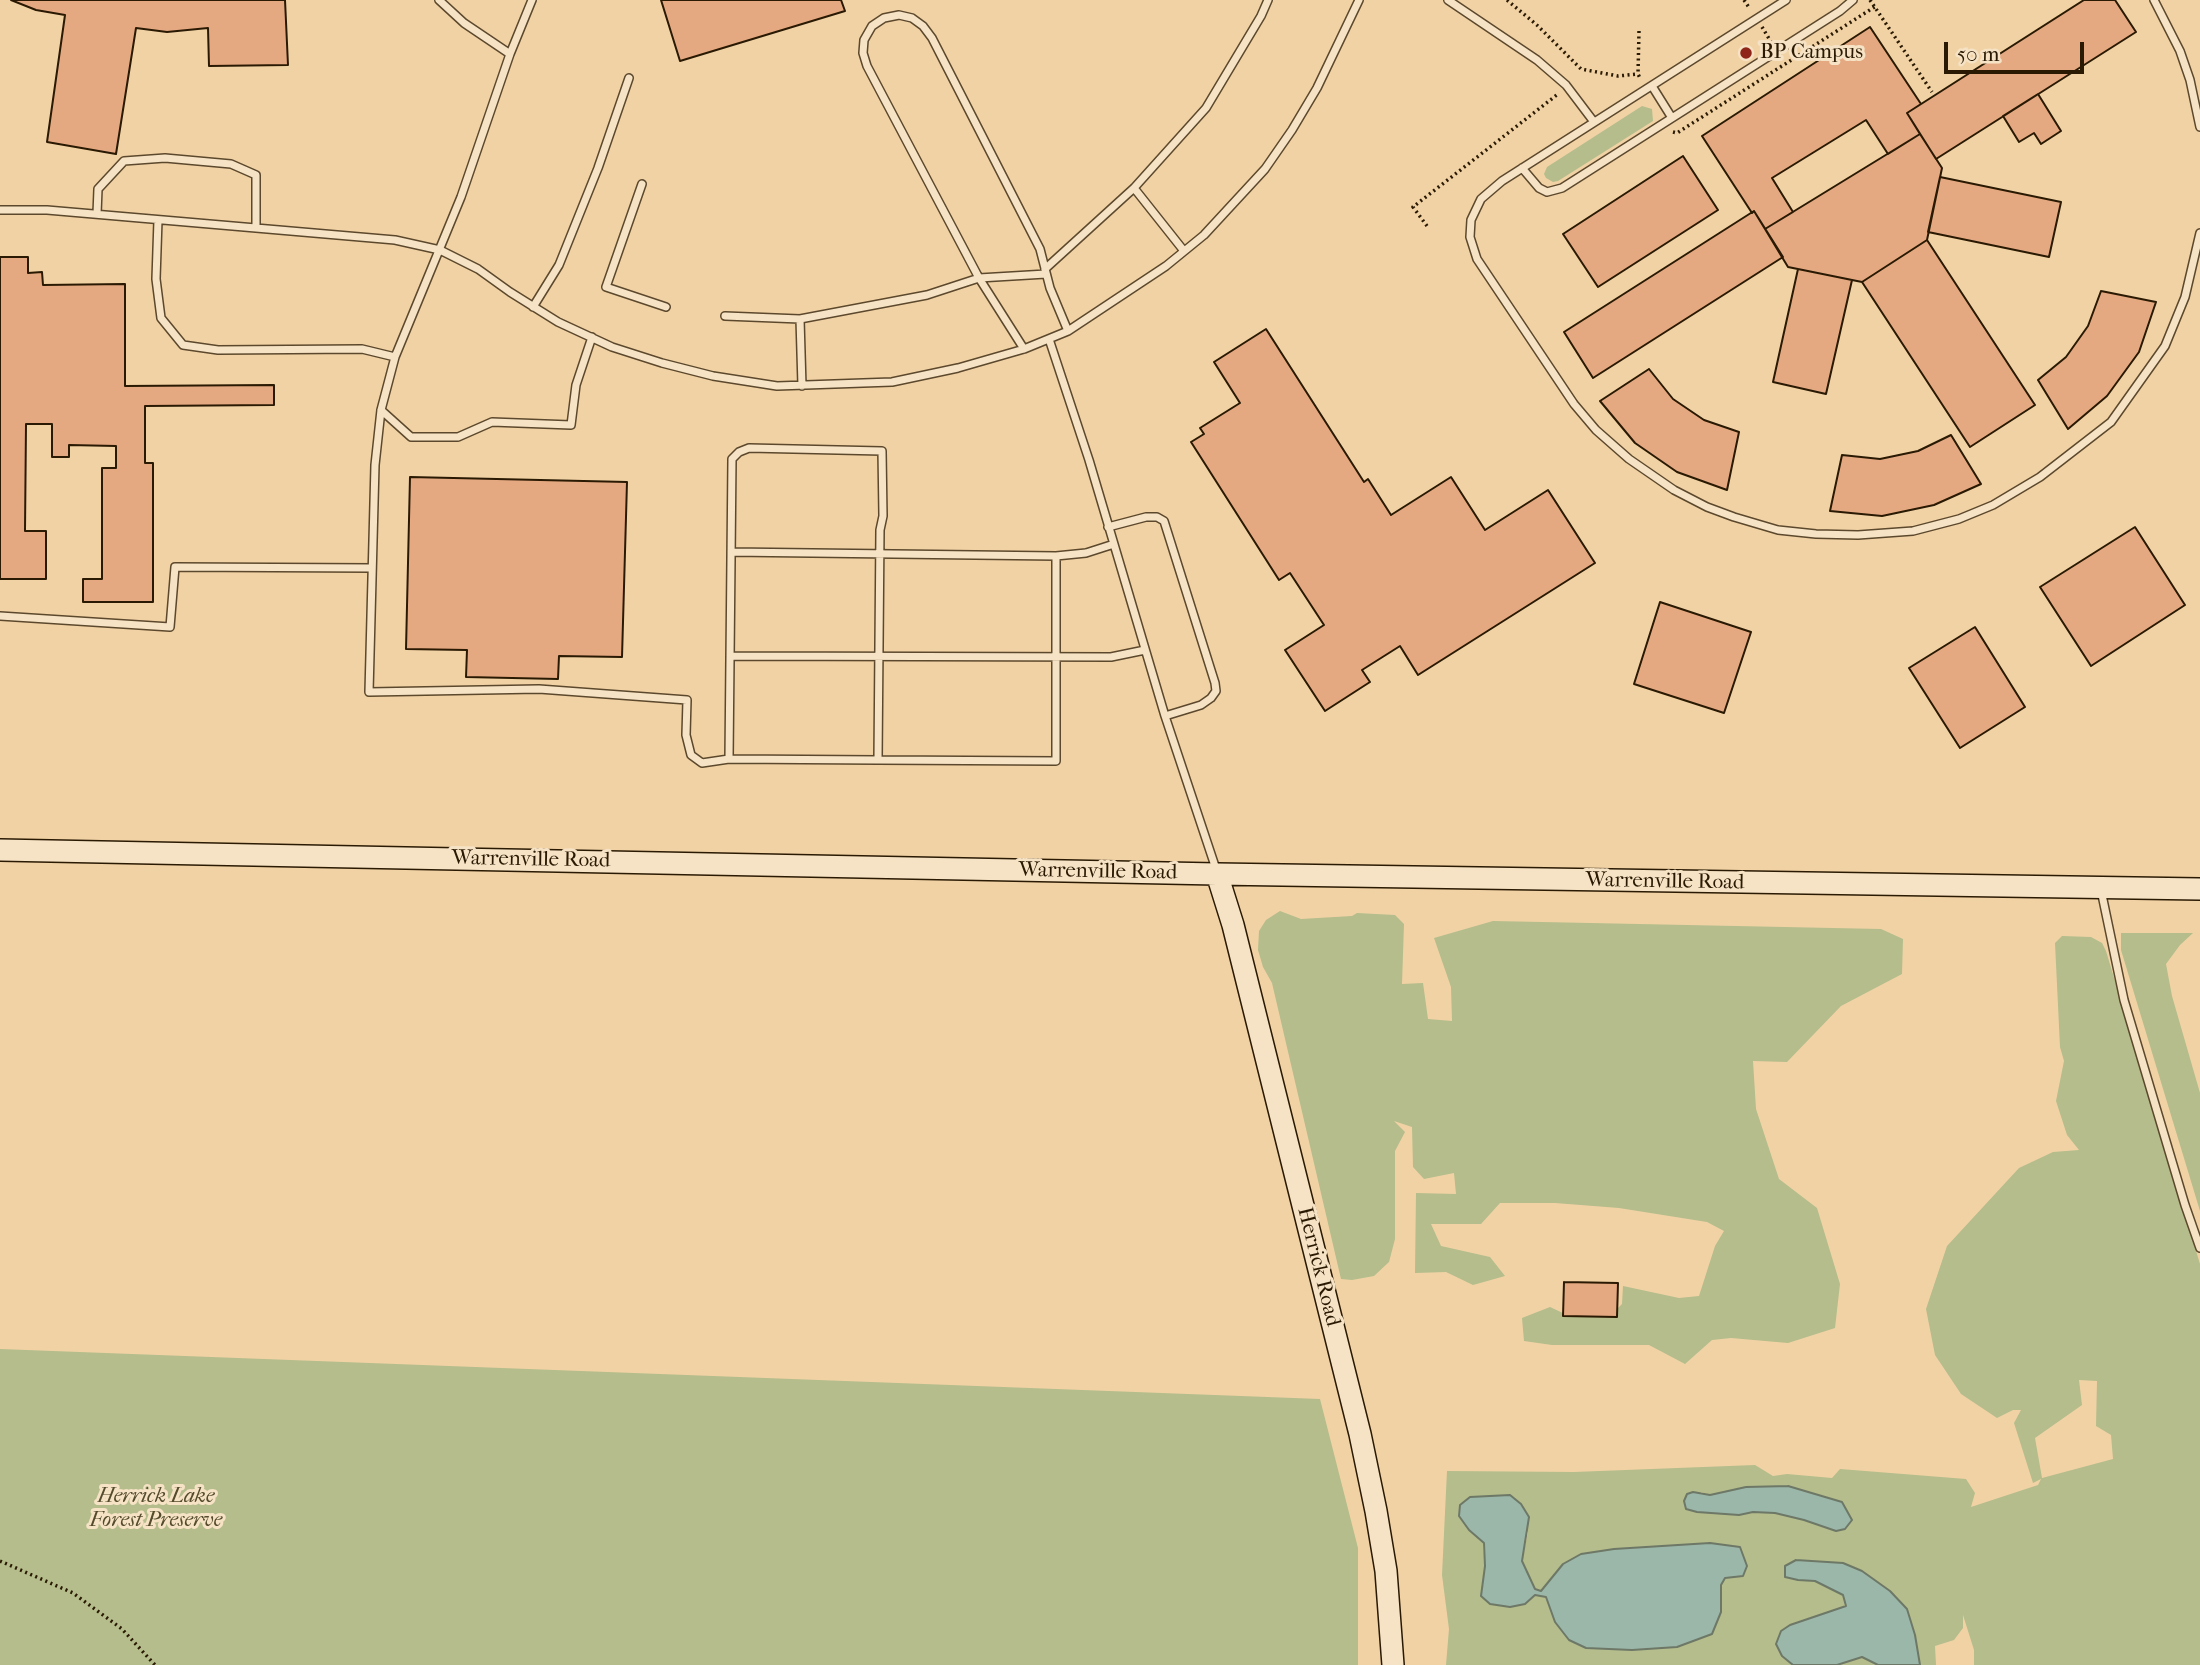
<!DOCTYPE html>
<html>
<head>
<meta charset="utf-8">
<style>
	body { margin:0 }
	#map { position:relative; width:2200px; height:1665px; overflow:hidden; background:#f1d2a5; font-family:"IM FELL French Canon",serif }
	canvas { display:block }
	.scale { position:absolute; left:1944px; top:42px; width:140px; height:32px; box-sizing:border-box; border:4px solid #2a1a03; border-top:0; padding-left:9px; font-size:21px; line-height:24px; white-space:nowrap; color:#2a1a03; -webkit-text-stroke:5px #f6e2c4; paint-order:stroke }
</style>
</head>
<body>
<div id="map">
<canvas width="2200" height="1665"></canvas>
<div class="scale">50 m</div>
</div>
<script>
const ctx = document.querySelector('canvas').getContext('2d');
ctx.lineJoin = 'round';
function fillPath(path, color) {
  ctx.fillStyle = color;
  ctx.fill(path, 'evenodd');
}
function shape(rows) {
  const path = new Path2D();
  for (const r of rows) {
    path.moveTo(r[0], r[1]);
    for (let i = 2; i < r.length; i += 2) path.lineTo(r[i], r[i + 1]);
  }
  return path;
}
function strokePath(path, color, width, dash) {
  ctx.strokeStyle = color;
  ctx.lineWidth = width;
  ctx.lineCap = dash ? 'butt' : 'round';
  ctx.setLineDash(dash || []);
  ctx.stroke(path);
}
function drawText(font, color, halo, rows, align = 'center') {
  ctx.font = font + ' "IM FELL French Canon",serif';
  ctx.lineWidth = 6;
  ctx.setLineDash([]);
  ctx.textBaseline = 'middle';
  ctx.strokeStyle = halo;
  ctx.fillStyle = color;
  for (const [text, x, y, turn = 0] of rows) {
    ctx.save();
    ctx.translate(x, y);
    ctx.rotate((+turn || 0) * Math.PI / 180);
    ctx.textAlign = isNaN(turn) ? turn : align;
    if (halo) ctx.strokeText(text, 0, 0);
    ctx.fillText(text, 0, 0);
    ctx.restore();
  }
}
const green = shape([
	[1642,106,1652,109,1653,121,1558,181,1553,182,1546,178,1544,174,1547,167],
	[1280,911,1301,919,1352,916,1357,913,1395,915,1404,924,1402,984,1423,983,1428,1019,1452,1021,1451,987,1434,938,1493,921,1881,929,1903,939,1902,974,1841,1006,1787,1062,1753,1061,1756,1109,1779,1179,1817,1208,1840,1284,1835,1328,1788,1343,1731,1338,1712,1340,1685,1364,1649,1345,1552,1345,1524,1341,1522,1318,1550,1307,1567,1315,1612,1314,1622,1304,1623,1286,1679,1298,1699,1296,1715,1246,1724,1231,1707,1222,1619,1208,1555,1203,1500,1203,1481,1224,1431,1224,1441,1246,1490,1257,1505,1276,1473,1285,1446,1272,1415,1273,1416,1193,1456,1194,1454,1173,1424,1179,1413,1167,1412,1127,1394,1121,1405,1132,1395,1151,1395,1239,1389,1262,1374,1276,1352,1280,1341,1279,1272,983,1263,967,1258,950,1259,931,1266,920],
	[2121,933,2193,933,2180,945,2166,964,2172,996,2200,1093,2200,1211,2121,950],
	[2062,936,2091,937,2102,943,2106,951,2200,1264,2200,1665,1974,1665,1974,1650,1963,1615,1963,1628,1954,1640,1935,1646,1936,1665,1920,1665,1915,1635,1862,1571,1798,1580,1815,1581,1843,1595,1847,1606,1790,1625,1781,1631,1782,1656,1793,1665,1446,1665,1449,1629,1442,1575,1447,1471,1574,1472,1755,1465,1773,1476,1787,1474,1832,1478,1840,1469,1966,1479,1975,1493,1971,1507,2038,1485,2041,1479,2033,1483,2014,1423,2021,1410,2013,1410,1997,1418,1961,1394,1935,1355,1926,1309,1947,1246,2019,1168,2053,1152,2079,1150,2067,1135,2056,1101,2064,1061,2060,1047,2055,943],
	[2079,1380,2097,1381,2096,1426,2111,1435,2113,1459,2042,1478,2035,1438,2082,1405],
	[1788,1486,1836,1531,1804,1520,1775,1513,1753,1512,1739,1515,1697,1512,1701,1492,1710,1495,1746,1487],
	[1528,1532,1522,1561,1535,1589,1541,1591,1563,1564,1581,1554,1614,1549,1710,1543,1740,1547,1721,1585,1721,1612,1712,1634,1676,1647,1632,1650,1586,1648,1555,1621,1546,1597,1535,1595,1525,1604,1481,1596,1485,1566,1483,1542],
	[0,1349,1320,1399,1358,1548,1358,1665,0,1665],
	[1863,1657,1878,1665,1837,1665,1839,1663]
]);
const water = shape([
	[1788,1486,1842,1502,1852,1520,1845,1529,1836,1531,1804,1520,1775,1513,1753,1512,1739,1515,1697,1512,1686,1509,1684,1501,1687,1494,1693,1492,1710,1495,1746,1487,1788,1486],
	[1510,1495,1521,1504,1529,1517,1522,1561,1535,1589,1541,1591,1563,1564,1581,1554,1614,1549,1710,1543,1740,1547,1747,1566,1743,1576,1725,1578,1721,1585,1721,1612,1712,1634,1677,1647,1632,1650,1586,1648,1569,1640,1555,1622,1546,1597,1535,1595,1525,1604,1510,1607,1490,1604,1481,1596,1485,1566,1484,1543,1469,1530,1459,1516,1460,1505,1470,1497,1510,1495],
	[1796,1560,1843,1563,1862,1571,1890,1591,1907,1609,1915,1635,1920,1665,1878,1665,1862,1657,1837,1665,1793,1665,1782,1656,1776,1644,1781,1631,1790,1625,1846,1606,1843,1595,1815,1581,1798,1580,1785,1577,1785,1566,1796,1560]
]);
const building = shape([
	[11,0,285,0,288,65,209,66,208,28,167,32,136,28,116,154,47,142,65,15,36,10,11,0],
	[661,0,841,0,845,11,680,61,661,0],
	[2084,0,2115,0,2136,32,1936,159,1907,113,2084,0],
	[1870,27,1921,104,1907,113,1920,134,1888,154,1866,120,1772,178,1793,212,1765,229,1754,211,1752,213,1702,136,1870,27],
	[2038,94,2061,131,2041,144,2034,133,2019,142,2003,116,2038,94],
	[1920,134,1942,168,1927,240,1862,282,1788,267,1765,229,1920,134],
	[1683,156,1718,210,1598,287,1563,234,1683,156],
	[1940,177,2061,202,2049,257,1928,232,1940,177],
	[1754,211,1783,257,1593,378,1564,332,1754,211],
	[1927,240,2035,405,1970,447,1862,282,1927,240],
	[0,257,28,257,28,273,42,272,43,285,125,284,125,386,274,385,274,405,145,406,145,463,153,463,153,602,83,602,83,579,102,579,102,468,116,468,116,446,69,445,69,457,52,457,52,424,26,424,25,531,46,531,46,579,0,579,0,257],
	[1798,269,1852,280,1826,394,1773,382,1798,269],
	[2101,291,2156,302,2139,352,2107,396,2068,429,2038,380,2066,357,2088,326,2101,291],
	[1266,329,1364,482,1368,479,1391,515,1451,477,1485,530,1548,490,1595,563,1418,675,1400,646,1362,670,1370,682,1325,711,1285,650,1324,625,1290,573,1279,580,1191,442,1204,434,1200,428,1240,403,1214,362,1266,329],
	[1649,369,1673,399,1704,420,1739,432,1727,490,1677,472,1635,443,1600,401,1649,369],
	[1951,435,1981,484,1934,505,1882,516,1830,511,1842,455,1880,459,1918,451,1951,435],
	[410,477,627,482,622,657,559,656,558,679,466,677,467,650,406,649,410,477],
	[2135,527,2185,605,2091,666,2040,587,2135,527],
	[1660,602,1751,632,1724,713,1634,684,1660,602],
	[1975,627,2025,707,1960,748,1909,668,1975,627],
	[1564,1282,1618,1283,1617,1317,1563,1316,1564,1282]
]);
const path = shape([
	[1507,0,1538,26,1581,69,1618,76,1638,74],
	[1744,0,1750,9],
	[1870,0,1932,92],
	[1762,27,1771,42],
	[1639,31,1638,74,1640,78],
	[1673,132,1677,133,1876,6],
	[1427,226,1413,207,1558,94],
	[0,1561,73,1593,122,1629,155,1665]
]);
const lane = shape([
	[439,0,464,23,510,54],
	[532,0,510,54,461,197,395,357,381,410,375,465,369,692,539,689,687,700,686,735,691,755,702,763,729,759],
	[1448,0,1537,60,1566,85,1594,122],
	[1786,0,1502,181,1481,199,1471,220,1470,237,1477,259,1574,404,1596,430,1629,459,1674,490,1707,507,1734,517,1778,530,1816,534,1858,535,1913,531,1959,519,1993,505,2040,477,2111,422,2165,346,2185,297,2200,233],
	[2154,0,2180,51,2190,80,2200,127],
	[1652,86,1672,118],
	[1522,168,1539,188,1547,192,1562,188,1840,11,1853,0],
	[642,184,606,287,666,307],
	[1134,188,1184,251],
	[0,210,47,210,395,240,440,250,478,269,510,292,558,322,612,347,662,363,713,376,777,386,892,382,958,368,1024,349,1068,331,1166,266,1204,235,1265,169,1292,130,1317,88,1359,0],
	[97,214,98,189,124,161,165,158,231,164,256,175,256,228],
	[158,220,156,279,161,318,183,345,218,350,362,349,395,357],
	[1045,269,1134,188,1206,108,1261,16,1268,0],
	[533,307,559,265,598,168,629,78],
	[725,316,800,319,927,295,979,278,1046,274],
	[800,319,802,386],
	[1049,339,1089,460,1165,716,1216,869],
	[1024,349,979,278,867,66,863,53,864,40,872,26,884,18,899,15,912,18,923,26,932,38,1040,249,1050,288,1068,331],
	[381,410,411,437,458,437,492,422,571,425,576,385,592,337],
	[1108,527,1146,517,1157,517,1164,521,1215,683,1216,691,1211,698,1201,705,1165,716],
	[731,552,1056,556,1086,553,1114,544],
	[0,616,170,627,175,567,372,568],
	[730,656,1111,657,1145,650],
	[878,760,880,530,883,516,882,451,749,448,739,452,732,459,729,759,878,760,1056,761,1056,556],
	[2101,890,2124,1000,2185,1205,2200,1248]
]);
const secondary = shape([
	[0,850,1217,874,2200,889],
	[1217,874,1233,925,1360,1434,1376,1511,1386,1571,1393,1665]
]);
const markers = [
	[1746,53,7,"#8f2418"]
];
const poiNames = [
	["BP Campus",1760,53]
];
const streetNames = [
	["Warrenville Road",531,860,1],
	["Warrenville Road",1098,872,1],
	["Warrenville Road",1665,882,1],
	["Herrick Road",1318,1267,76]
];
const parkNames = [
	["Herrick Lake",156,1497],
	["Forest Preserve",156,1521]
];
fillPath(green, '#b4bd8b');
fillPath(water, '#9bb7aa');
strokePath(water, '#6e7867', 2);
fillPath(building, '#e5a982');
strokePath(building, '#2a1a03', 2);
strokePath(lane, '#5c482c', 10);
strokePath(secondary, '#2a1a03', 24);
strokePath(path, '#2a1a03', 3.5, [2, 3.5]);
strokePath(lane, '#f6e2c4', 7);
strokePath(secondary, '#f6e2c4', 21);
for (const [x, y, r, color] of markers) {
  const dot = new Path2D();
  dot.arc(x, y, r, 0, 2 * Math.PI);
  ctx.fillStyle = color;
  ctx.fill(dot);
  strokePath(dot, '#f6e2c4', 2.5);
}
drawText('21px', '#2a1a03', '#f6e2c4', poiNames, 'left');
drawText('21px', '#2a1a03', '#f6e2c4', streetNames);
drawText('italic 21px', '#534b2c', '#f6e2c4', parkNames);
</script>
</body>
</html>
